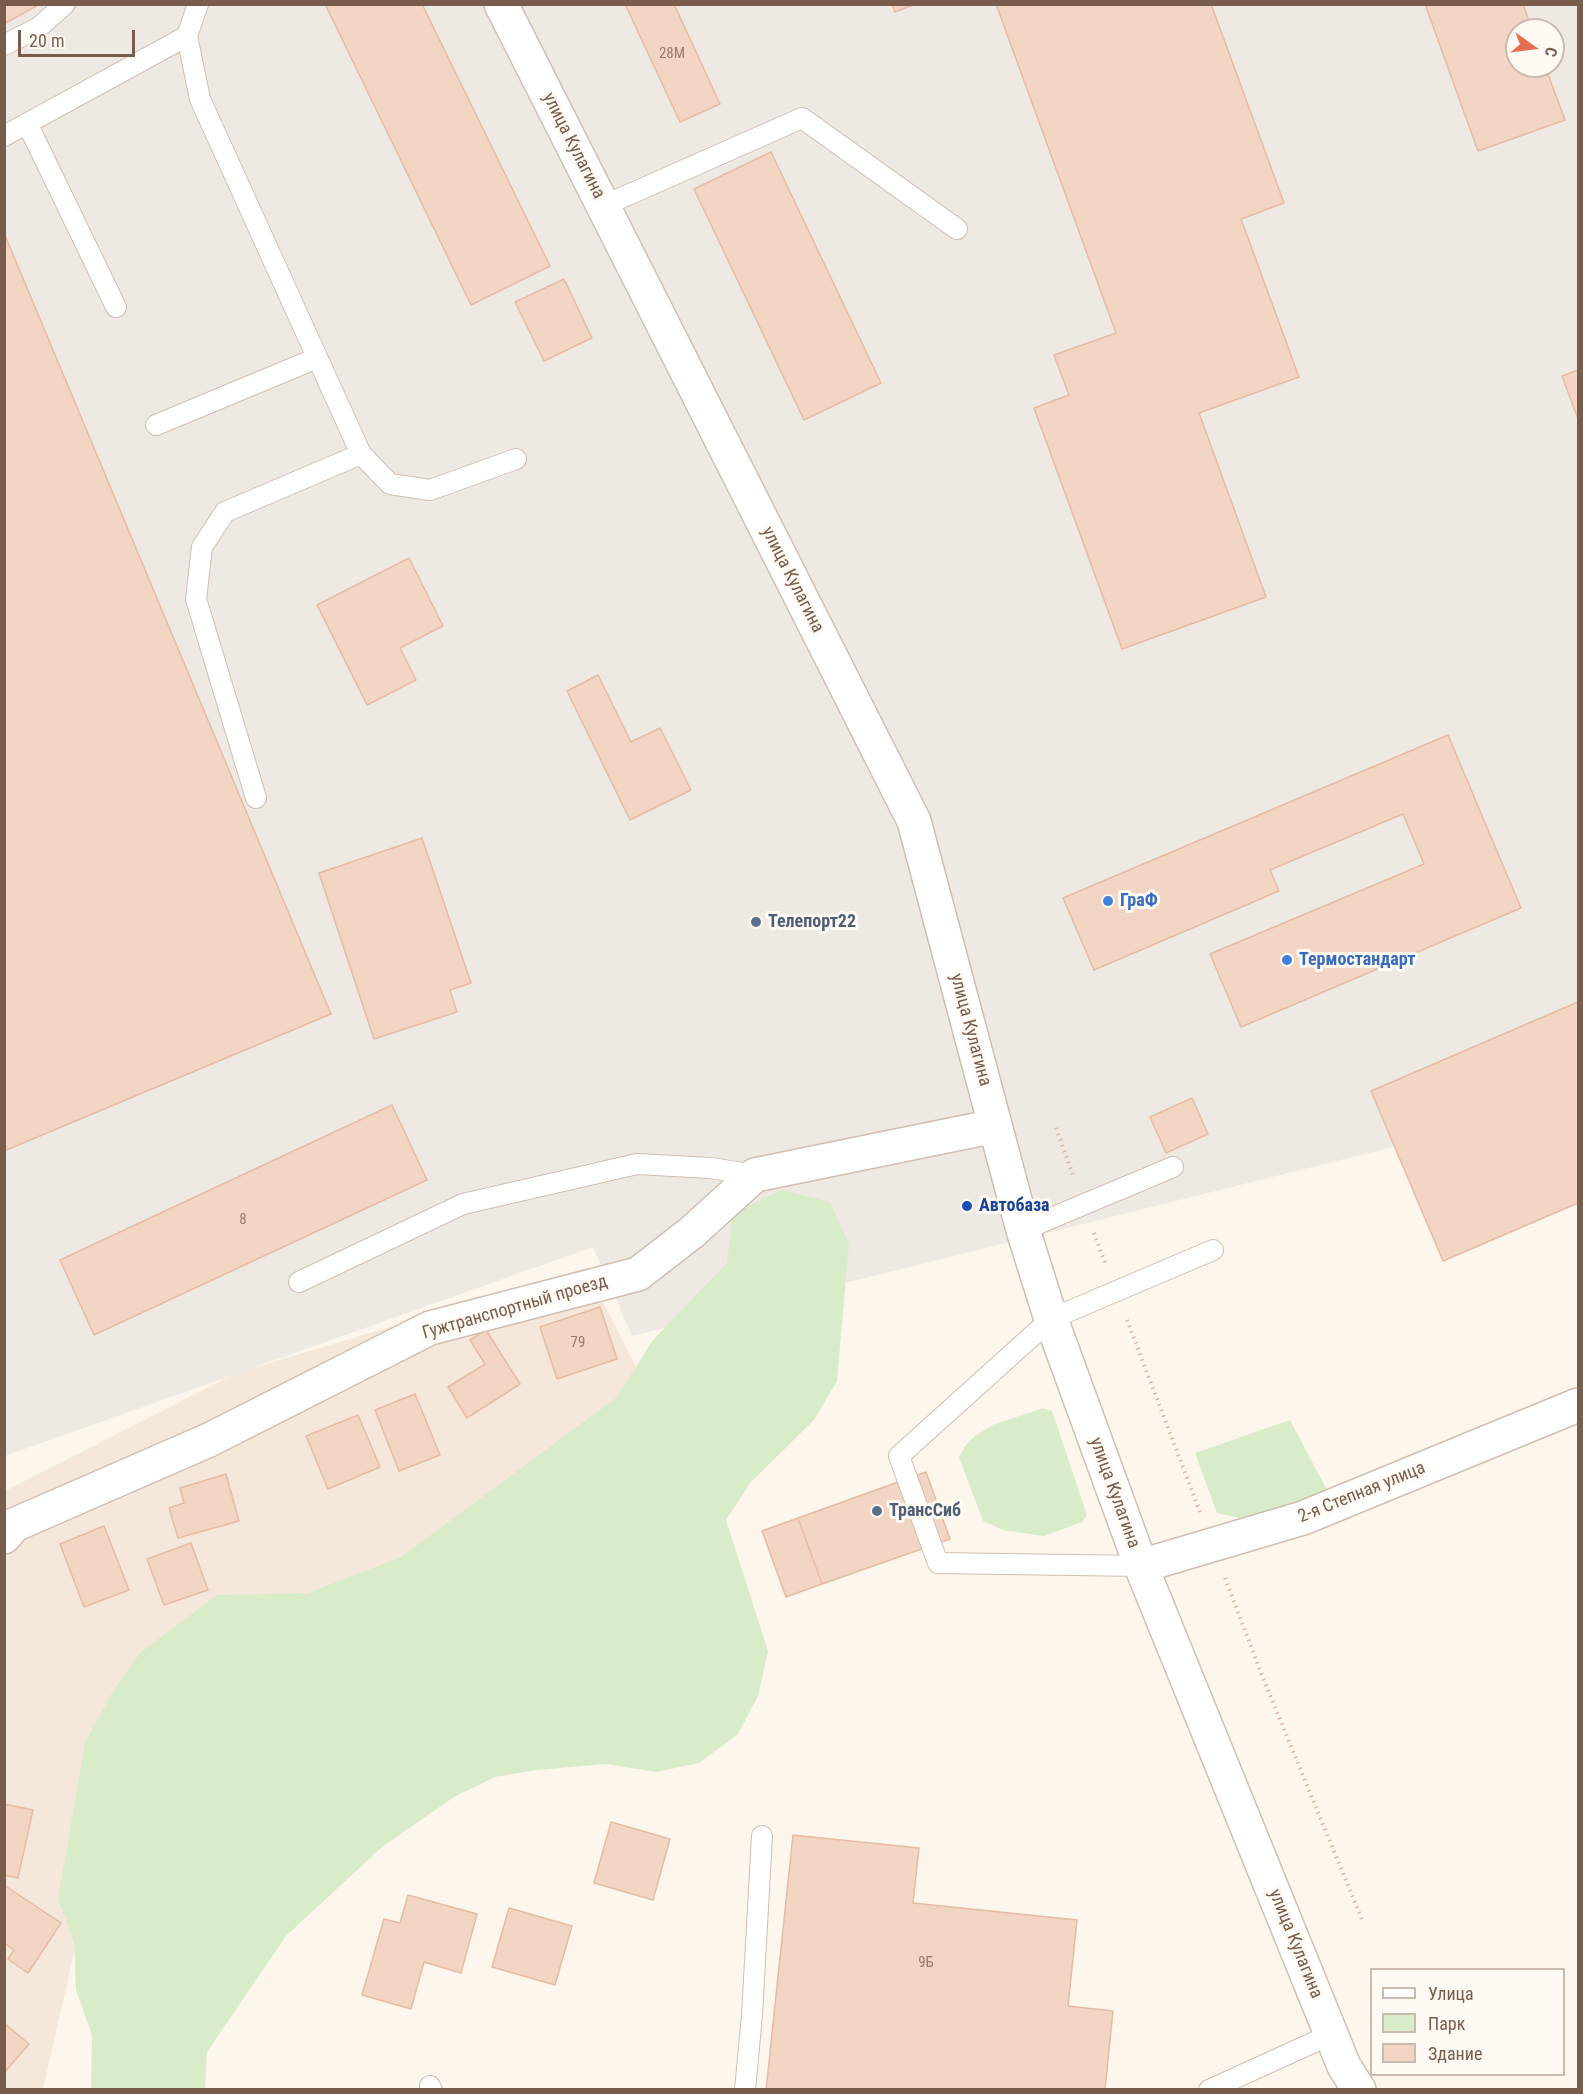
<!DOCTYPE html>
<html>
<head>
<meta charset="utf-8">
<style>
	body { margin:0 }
	#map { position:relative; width:1583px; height:2094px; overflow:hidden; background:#fdf6ec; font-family:"Roboto Condensed",sans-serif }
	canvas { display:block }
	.frame { position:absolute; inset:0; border:6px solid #7a5c4d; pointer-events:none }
	.legend { position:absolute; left:1370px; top:1968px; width:195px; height:108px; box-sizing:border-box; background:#fffaf3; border:2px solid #cabbb1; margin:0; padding:8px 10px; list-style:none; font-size:18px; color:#7a5c4d }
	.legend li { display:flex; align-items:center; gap:12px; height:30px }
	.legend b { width:30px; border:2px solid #cabbb1 }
	.north { position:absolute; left:1505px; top:18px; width:60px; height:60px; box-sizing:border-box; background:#fffaf3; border:2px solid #cabbb1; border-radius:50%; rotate:104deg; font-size:16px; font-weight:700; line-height:24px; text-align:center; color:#7a5c4d }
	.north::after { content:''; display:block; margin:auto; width:21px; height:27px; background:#e76f51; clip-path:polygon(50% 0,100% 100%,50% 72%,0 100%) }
	.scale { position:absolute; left:18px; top:30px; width:117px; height:27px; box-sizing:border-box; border:3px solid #7a5c4d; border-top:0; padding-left:8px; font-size:18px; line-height:21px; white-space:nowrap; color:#7a5c4d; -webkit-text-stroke:4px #fffaf3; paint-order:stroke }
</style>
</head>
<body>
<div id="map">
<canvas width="1583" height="2094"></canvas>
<div class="frame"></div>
<ul class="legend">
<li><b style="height:8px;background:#fff"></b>Улица</li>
<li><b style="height:16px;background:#d8ecc9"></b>Парк</li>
<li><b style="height:16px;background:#f3d5c3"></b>Здание</li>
</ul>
<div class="north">С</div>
<div class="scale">20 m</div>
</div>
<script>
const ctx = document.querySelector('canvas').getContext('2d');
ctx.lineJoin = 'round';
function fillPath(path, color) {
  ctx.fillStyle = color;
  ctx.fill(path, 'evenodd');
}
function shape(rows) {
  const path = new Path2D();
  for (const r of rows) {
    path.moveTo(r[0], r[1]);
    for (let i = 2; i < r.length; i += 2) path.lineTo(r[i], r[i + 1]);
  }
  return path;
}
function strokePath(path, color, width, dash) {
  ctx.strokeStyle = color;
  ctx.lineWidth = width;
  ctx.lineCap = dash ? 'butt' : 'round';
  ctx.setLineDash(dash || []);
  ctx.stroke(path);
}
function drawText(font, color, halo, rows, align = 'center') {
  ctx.font = font + ' "Roboto Condensed",sans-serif';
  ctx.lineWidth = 6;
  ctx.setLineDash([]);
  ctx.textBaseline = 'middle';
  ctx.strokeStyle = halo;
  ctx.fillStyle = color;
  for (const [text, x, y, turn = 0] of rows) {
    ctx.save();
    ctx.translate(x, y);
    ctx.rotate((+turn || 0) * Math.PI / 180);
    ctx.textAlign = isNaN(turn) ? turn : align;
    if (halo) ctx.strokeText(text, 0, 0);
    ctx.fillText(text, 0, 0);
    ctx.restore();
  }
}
const residential = shape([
	[586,1268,644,1383,92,1874,43,2089,5,2090,5,1491,236,1373]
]);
const industrial = shape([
	[4,5,1578,5,1578,1101,632,1336,593,1247,5,1456],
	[1517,30,1553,30,1553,66,1517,66]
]);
const green = shape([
	[781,1190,830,1202,849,1244,837,1381,814,1420,751,1482,726,1520,768,1651,758,1696,738,1734,699,1763,656,1772,606,1764,537,1770,495,1777,454,1797,382,1847,286,1936,207,2052,205,2089,91,2089,92,2035,76,1990,74,1942,58,1899,85,1743,112,1693,140,1653,217,1595,308,1593,401,1557,616,1398,653,1340,727,1263,733,1213],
	[1043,1408,1052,1411,1087,1515,1082,1522,1044,1536,1003,1530,983,1521,959,1457,965,1446,976,1435,993,1425],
	[1290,1420,1328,1492,1274,1513,1239,1518,1217,1513,1195,1453]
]);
const building = shape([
	[4,4,40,4,4,24,4,4],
	[325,4,422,4,550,266,471,305,325,4],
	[625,4,674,4,720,104,680,122,625,4],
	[892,4,915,4,895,12,892,4],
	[996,4,1211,4,1284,203,1241,219,1299,377,1199,413,1266,597,1122,649,1034,408,1069,395,1054,355,1116,333,996,4],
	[1425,4,1523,4,1532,30,1517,30,1517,66,1545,66,1565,120,1478,151,1425,4],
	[771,152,881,383,804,420,694,189,771,152],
	[4,233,331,1014,4,1151,4,233],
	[564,279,592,338,544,361,515,302,564,279],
	[1578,370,1578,419,1562,376,1578,370],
	[409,558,443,626,400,648,416,680,367,705,317,605,409,558],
	[598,675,631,742,660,728,691,790,630,820,567,691,598,675],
	[1448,735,1521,908,1241,1027,1210,954,1424,864,1403,814,1270,870,1279,891,1094,970,1063,898,1448,735],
	[422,838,471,983,450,990,457,1012,374,1039,319,873,422,838],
	[1578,1002,1578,1203,1443,1261,1371,1091,1578,1002],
	[1192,1098,1208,1134,1166,1153,1150,1117,1192,1098],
	[392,1105,427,1180,94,1335,60,1260,392,1105],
	[600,1307,617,1359,557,1379,540,1327,600,1307],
	[486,1330,520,1384,467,1418,448,1387,485,1364,470,1340,486,1330],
	[415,1394,440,1455,399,1471,375,1410,415,1394],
	[358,1415,380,1467,328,1489,306,1436,358,1415],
	[926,1472,950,1539,822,1584,798,1518,926,1472],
	[226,1474,239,1521,178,1538,169,1508,184,1503,180,1488,226,1474],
	[798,1518,822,1584,786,1597,762,1531,798,1518],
	[104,1526,129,1590,84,1607,60,1544,104,1526],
	[191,1543,208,1590,164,1605,147,1559,191,1543],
	[4,1804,33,1810,18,1878,4,1875,4,1804],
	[611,1822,670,1839,653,1900,594,1883,611,1822],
	[793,1835,919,1848,913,1903,1077,1920,1068,2006,1113,2011,1105,2090,766,2090,793,1835],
	[4,1885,61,1923,28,1973,8,1959,14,1950,4,1943,4,1885],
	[408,1895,477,1914,461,1973,424,1962,411,2009,362,1995,384,1919,400,1923,408,1895],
	[509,1908,572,1926,555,1985,492,1967,509,1908],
	[4,2023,29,2044,4,2073,4,2023]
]);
const path = shape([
	[1056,1128,1074,1178],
	[1094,1233,1105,1263],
	[1127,1320,1200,1512],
	[1225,1578,1263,1678,1363,1922]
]);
const lane = shape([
	[198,4,187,36,200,99,361,454,390,484,430,490,516,459],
	[4,45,38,28,65,4],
	[28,125,116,307],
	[4,136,187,36],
	[603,206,802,118,957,229],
	[156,425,317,358],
	[256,798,196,599,202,547,225,512,361,454],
	[1023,1230,1173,1167],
	[299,1282,463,1204,637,1164,711,1168,755,1175],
	[1141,1566,938,1563,899,1456,1051,1319,1213,1250],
	[430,2086,432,2090],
	[745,2090,752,2015,762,1836],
	[1209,2090,1332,2034]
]);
const street = shape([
	[501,4,914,821,1023,1230,1051,1319,1141,1566,1344,2066,1359,2090],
	[4,1537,14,1525,209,1440,430,1328,638,1274,691,1233,755,1175,995,1126],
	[1141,1566,1303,1518,1578,1405]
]);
const markers = [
	[1108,901,6,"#3f7fe0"],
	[756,922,6,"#5c6f8a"],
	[1287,960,6,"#3f7fe0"],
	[967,1206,6,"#1a4fb4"],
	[877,1511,6,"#5c6f8a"]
];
const numberNames = [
	["28М",672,54],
	["8",243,1220],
	["79",578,1343],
	["9Б",926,1963]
];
const streetNames = [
	["улица Кулагина",573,146,63],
	["улица Кулагина",792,580,63],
	["улица Кулагина",970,1030,75],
	["Гужтранспортный проезд",515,1308,-16],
	["улица Кулагина",1114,1493,70],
	["2-я Степная улица",1362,1493,-22],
	["улица Кулагина",1295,1944,68]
];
const shopNames = [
	["ГраФ",1120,901],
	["Термостандарт",1299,960]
];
const serviceNames = [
	["Телепорт22",768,922],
	["ТрансСиб",889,1511]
];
const transitNames = [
	["Автобаза",979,1206]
];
fillPath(residential, '#f5e8da');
fillPath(industrial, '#efe9e4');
fillPath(green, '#d8ecc9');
fillPath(building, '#f3d5c3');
strokePath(building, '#e6bba3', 1.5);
strokePath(lane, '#d1beb0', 22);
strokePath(street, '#d1beb0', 36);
strokePath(path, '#d9b8a5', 4, [1.5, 4.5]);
strokePath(lane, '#fff', 20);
strokePath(street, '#fff', 33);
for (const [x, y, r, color] of markers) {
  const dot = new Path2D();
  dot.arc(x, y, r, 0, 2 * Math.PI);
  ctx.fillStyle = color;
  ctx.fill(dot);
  strokePath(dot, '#fffaf3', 2);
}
drawText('15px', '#987a6a', null, numberNames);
drawText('18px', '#7a5c4d', '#fffaf3', streetNames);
drawText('bold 18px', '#366cbe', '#fffaf3', shopNames, 'left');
drawText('bold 18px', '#4e5e75', '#fffaf3', serviceNames, 'left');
drawText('bold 18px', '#164399', '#fffaf3', transitNames, 'left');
</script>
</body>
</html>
